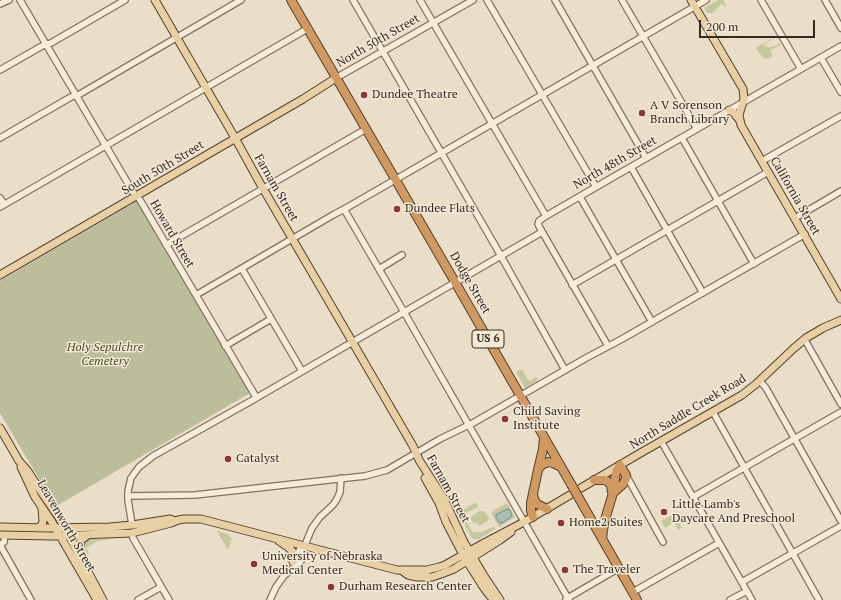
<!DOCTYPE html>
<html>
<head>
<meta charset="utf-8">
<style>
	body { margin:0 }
	#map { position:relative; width:841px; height:600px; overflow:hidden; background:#eadec8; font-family:"PT Serif",serif }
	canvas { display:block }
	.scale { position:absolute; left:699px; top:20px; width:116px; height:18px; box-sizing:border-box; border:2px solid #362a21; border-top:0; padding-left:5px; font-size:12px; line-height:14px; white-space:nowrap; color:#362a21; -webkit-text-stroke:3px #f2e9d7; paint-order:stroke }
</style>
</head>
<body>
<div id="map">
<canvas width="841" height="600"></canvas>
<div class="scale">200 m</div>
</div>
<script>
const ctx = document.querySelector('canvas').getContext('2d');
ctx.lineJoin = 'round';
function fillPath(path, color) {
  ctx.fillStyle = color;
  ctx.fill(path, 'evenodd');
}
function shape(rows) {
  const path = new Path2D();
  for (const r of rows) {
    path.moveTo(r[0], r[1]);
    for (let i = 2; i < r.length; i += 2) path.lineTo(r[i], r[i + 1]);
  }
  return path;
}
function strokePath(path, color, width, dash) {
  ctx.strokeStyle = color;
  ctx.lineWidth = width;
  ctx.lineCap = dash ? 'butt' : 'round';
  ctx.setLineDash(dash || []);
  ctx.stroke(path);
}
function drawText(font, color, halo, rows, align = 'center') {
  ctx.font = font + ' "PT Serif",serif';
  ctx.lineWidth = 3;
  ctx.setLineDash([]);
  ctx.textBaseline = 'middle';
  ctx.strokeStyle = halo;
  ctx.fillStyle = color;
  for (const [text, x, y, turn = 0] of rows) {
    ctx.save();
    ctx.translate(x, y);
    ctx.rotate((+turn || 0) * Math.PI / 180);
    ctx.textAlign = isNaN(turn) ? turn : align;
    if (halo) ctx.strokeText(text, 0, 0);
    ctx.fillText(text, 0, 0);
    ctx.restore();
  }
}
const green = shape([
	[718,0,723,0,727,7,721,4,713,13,707,13,704,8],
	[776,36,777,37,772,39,763,45,764,47,766,45,768,48,772,46,773,47,780,43,781,45,770,50,773,56,768,59,767,58,764,59,761,55,756,48],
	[522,369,528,380,530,381,536,377,538,380,525,388,516,372],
	[476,502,478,507,460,516,457,515,453,507,456,505,460,512],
	[507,503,515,517,499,527,492,515,492,513,494,510],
	[483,511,486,513,489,518,488,521,479,526,478,526,479,524,476,523,476,522,474,524,471,519,471,517,478,512],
	[674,514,675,517,673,519,674,521,677,519,682,528,678,530,674,522,665,528,661,521,664,519,665,520,665,519],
	[465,520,467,522,472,531,474,532,482,532,492,527,494,527,495,529,479,539,474,539,471,537,463,522,463,521],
	[217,531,227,534,230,537,232,538,228,550],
	[119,538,120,538,111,539,98,541,86,548,89,553,86,555,93,566,92,567,85,555,84,549,84,541,88,539]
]);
const cemetery = shape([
	[137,201,250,393,58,505,54,504,0,413,0,281]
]);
const water = shape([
	[507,509,509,509,512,515,511,517,502,523,500,523,496,518,496,515,507,509]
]);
const minor = shape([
	[20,0,133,192,140,200,256,397],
	[353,0,497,249,565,370],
	[420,0,546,216],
	[487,0,596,187],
	[555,0,646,158],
	[622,0,697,129],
	[761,0,801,69],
	[825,0,841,28],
	[0,4,9,0],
	[821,58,841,92],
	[0,70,42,46,51,43,125,0],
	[336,78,473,0],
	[0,138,71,97,80,94,241,0],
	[682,138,754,264],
	[762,161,841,116],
	[631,167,703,293],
	[580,197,652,322],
	[0,198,4,204],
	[0,207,307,29],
	[344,209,404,312,569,600],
	[795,218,841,191],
	[166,245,366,129],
	[242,269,302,371],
	[379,269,402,255],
	[572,285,768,172],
	[196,295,333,215,348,207,706,0],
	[805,340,841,404],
	[225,346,271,319],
	[608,346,540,228,538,224,539,221,546,216,596,187,841,46],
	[760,381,766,388,841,521],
	[713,412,819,600],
	[661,441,752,600],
	[626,475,663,542],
	[128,496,195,495,365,476,387,470,440,439,473,423,586,358,622,339,805,234],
	[693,497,841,412],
	[132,525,128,500,128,491,131,478,139,467,153,456,251,401,542,232],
	[132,533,133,538,169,600],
	[0,545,31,600],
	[0,545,4,542,5,535],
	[294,561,300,549,305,545],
	[285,575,301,561,304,553,305,545,312,528,320,517,333,505,337,499,340,492,341,478],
	[742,582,841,526],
	[633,592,719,543],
	[566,599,619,568],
	[138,600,161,587],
	[270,600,276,587,286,573],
	[730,600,747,591]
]);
const major = shape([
	[155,0,235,138,261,185,413,446,419,460,444,499,464,542,484,576,500,600],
	[691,0,743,89,744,99,739,115,741,125,841,299],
	[729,110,734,113,740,121],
	[0,275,303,99,336,78],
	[0,428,19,461,27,470,40,490,60,519,103,600],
	[21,467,35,497,52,522,97,600],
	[425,478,439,503,446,522,463,555,484,588,490,596,495,600],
	[581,488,637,455,742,395,756,384,793,349,806,338,823,328,841,320],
	[0,527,49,528,110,527,132,525,170,519,173,520],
	[39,528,42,524,43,521,42,509],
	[0,535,52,536,132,533,171,523,178,520,184,519,201,519,397,570,427,570,439,567,445,565,484,543,524,522,570,495],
	[279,541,288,547,293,552,294,558,293,562],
	[80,555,80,542,81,540,88,535],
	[401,570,408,575,417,577,432,577,441,574,454,569,500,540,511,532]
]);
const highway = shape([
	[291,0,455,282,571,484],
	[538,469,543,464,549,462,553,463,561,467],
	[594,480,603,480,607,481,611,485,612,492],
	[613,493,623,484,626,479,626,475,620,465],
	[533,494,534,499,537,504,547,509],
	[580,500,637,600],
	[533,517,531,511,531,503,538,470,543,449,544,438],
	[602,539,604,523,613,493,616,472,620,465]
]);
const highwayBridge = shape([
	[571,484,580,500]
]);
const markers = [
	[364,95,4,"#8e353a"],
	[642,113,4,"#8e353a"],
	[397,209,4,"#8e353a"],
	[505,419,4,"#8e353a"],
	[228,459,4,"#8e353a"],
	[664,512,4,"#8e353a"],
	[561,523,4,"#8e353a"],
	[254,564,4,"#8e353a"],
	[565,570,4,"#8e353a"],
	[331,587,4,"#8e353a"]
];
const shields = [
	[488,339,32]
];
const shieldNames = [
	["US 6",488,339]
];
const streetNames = [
	["North 50th Street",378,41,-30],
	["North 48th Street",615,163,-30],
	["South 50th Street",163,168,-31],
	["Farnam Street",276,188,60],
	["California Street",795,196,60],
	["Howard Street",172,234,60],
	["Dodge Street",470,283,60],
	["North Saddle Creek Road",688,412,-31],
	["Farnam Street",448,489,61],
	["Leavenworth Street",66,526,60]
];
const poiNames = [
	["Dundee Theatre",372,95],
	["A V Sorenson",650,106],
	["Branch Library",650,120],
	["Dundee Flats",405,209],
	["Child Saving",513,412],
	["Institute",513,426],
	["Catalyst",236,459],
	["Little Lamb's",672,505],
	["Daycare And Preschool",672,519],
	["Home2 Suites",569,523],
	["University of Nebraska",262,557],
	["Medical Center",262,571],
	["The Traveler",573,570],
	["Durham Research Center",339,587]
];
const parkNames = [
	["Holy Sepulchre",105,348],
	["Cemetery",105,362]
];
fillPath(green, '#c5c79d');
fillPath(cemetery, '#bbbd9b');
fillPath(water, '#a8bfb7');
strokePath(water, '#708c84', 1);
strokePath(minor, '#84715f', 8);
strokePath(major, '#534032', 9);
strokePath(highway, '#534032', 10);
strokePath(minor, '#f6ecda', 5.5);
strokePath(major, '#e9d0a4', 7);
strokePath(highway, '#d09962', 8);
strokePath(highwayBridge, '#534032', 10, []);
strokePath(highwayBridge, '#d09962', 8);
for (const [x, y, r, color] of markers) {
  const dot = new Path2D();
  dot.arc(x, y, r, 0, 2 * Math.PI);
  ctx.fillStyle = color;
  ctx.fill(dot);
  strokePath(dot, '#f2e9d7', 1.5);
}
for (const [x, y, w] of shields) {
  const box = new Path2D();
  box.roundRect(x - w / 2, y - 9, w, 18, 3);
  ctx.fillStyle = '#f2e9d7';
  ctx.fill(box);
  strokePath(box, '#362a21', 1);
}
drawText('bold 11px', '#362a21', null, shieldNames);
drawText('12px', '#362a21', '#f2e9d7', streetNames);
drawText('12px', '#362a21', '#f2e9d7', poiNames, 'left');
drawText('italic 12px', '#495129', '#f2e9d7', parkNames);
</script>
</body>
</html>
